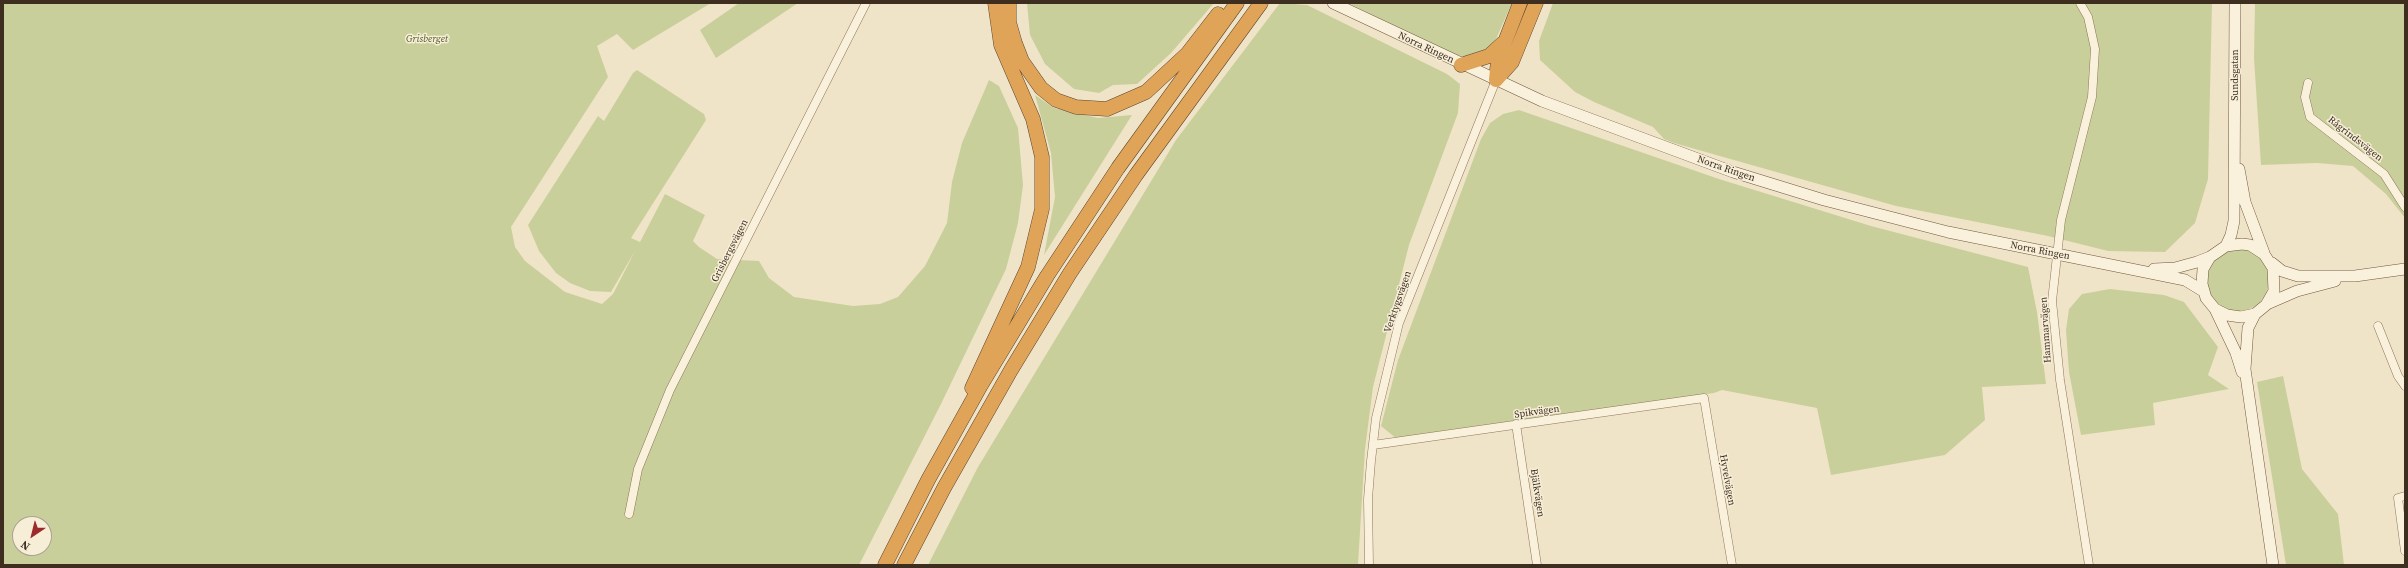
<!DOCTYPE html>
<html>
<head>
<meta charset="utf-8">
<style>
	body { margin:0 }
	#map { position:relative; width:2408px; height:568px; overflow:hidden; background:#f0e4c8; font-family:"Source Serif 4",serif }
	canvas { display:block }
	.frame { position:absolute; inset:0; border:4px solid #3d2e20; pointer-events:none }
	.north { position:absolute; left:12px; top:516px; width:40px; height:40px; box-sizing:border-box; background:#f7eed8; border:1px solid #ada18e; border-radius:50%; rotate:215deg; font-size:11px; font-weight:700; line-height:16px; text-align:center; color:#3d2e20 }
	.north::after { content:''; display:block; margin:auto; width:14px; height:18px; background:#9e2a2b; clip-path:polygon(50% 0,100% 100%,50% 72%,0 100%) }
</style>
</head>
<body>
<div id="map">
<canvas width="2408" height="568"></canvas>
<div class="frame"></div>
<div class="north">N</div>
</div>
<script>
const ctx = document.querySelector('canvas').getContext('2d');
ctx.lineJoin = 'round';
function fillPath(path, color) {
  ctx.fillStyle = color;
  ctx.fill(path, 'evenodd');
}
function shape(rows) {
  const path = new Path2D();
  for (const r of rows) {
    if (r.length === 3) {
      path.moveTo(r[0] + r[2], r[1]);
      path.arc(r[0], r[1], r[2], 0, 2 * Math.PI);
      continue;
    }
    path.moveTo(r[0], r[1]);
    for (let i = 2; i < r.length; i += 2) path.lineTo(r[i], r[i + 1]);
  }
  return path;
}
function strokePath(path, color, width, dash) {
  ctx.strokeStyle = color;
  ctx.lineWidth = width;
  ctx.lineCap = dash ? 'butt' : 'round';
  ctx.setLineDash(dash || []);
  ctx.stroke(path);
}
function drawText(font, color, halo, rows, align = 'center') {
  ctx.font = font + ' "Source Serif 4",serif';
  ctx.lineWidth = 3;
  ctx.setLineDash([]);
  ctx.textBaseline = 'middle';
  ctx.strokeStyle = halo;
  ctx.fillStyle = color;
  for (const [text, x, y, turn = 0] of rows) {
    ctx.save();
    ctx.translate(x, y);
    ctx.rotate((+turn || 0) * Math.PI / 180);
    ctx.textAlign = isNaN(turn) ? turn : align;
    if (halo) ctx.strokeText(text, 0, 0);
    ctx.fillText(text, 0, 0);
    ctx.restore();
  }
}
const green = shape([
	[3,3,711,3,633,50,617,34,597,46,608,77,511,227,515,247,525,261,565,292,602,304,613,294,635,251,611,292,590,291,570,283,556,273,539,251,528,225,598,116,604,121,633,73,637,70,704,114,706,120,631,238,640,242,665,194,705,215,693,241,699,247,717,259,759,261,769,278,794,297,853,306,880,304,898,297,925,266,947,223,952,182,962,143,989,80,999,86,1018,128,1023,185,1018,223,1006,269,941,404,859,565,3,565],
	[20,524,44,524,44,548,20,548],
	[739,3,798,3,716,58,700,30],
	[1027,3,1214,3,1171,53,1137,84,1113,85,1099,93,1074,89,1045,64,1030,35],
	[1280,3,1307,5,1447,74,1460,84,1458,113,1409,245,1373,387,1365,449,1358,565,928,565,978,467,1176,140],
	[1348,3,1512,3,1496,39,1483,54,1473,57,1453,55],
	[1553,3,2212,3,2208,179,2195,223,2165,252,2108,251,2048,236,1896,206,1674,143,1664,139,1653,127,1594,102,1575,92,1540,60,1539,41],
	[2255,3,2405,3,2405,218,2386,194,2353,166,2317,163,2261,165,2254,58],
	[1035,95,1054,108,1098,118,1132,115,1044,255,1055,197,1051,153],
	[1519,110,1719,179,1871,226,2028,267,2037,312,2046,384,1982,387,1985,420,1945,455,1831,475,1817,408,1722,390,1714,393,1397,439,1381,426,1398,360,1481,139,1490,123,1503,114],
	[2238,280,31],
	[2110,289,2164,295,2184,302,2218,347,2208,375,2229,389,2153,403,2155,425,2081,435,2069,372,2066,330,2069,309,2082,294],
	[2283,376,2302,469,2338,514,2344,565,2286,565,2257,382]
]);
const minor = shape([
	[2080,3,2088,17,2095,49,2092,97,2061,220,2052,301,2060,380,2089,565],
	[2308,83,2305,97,2310,117,2384,174,2405,207],
	[2378,326,2398,376,2405,386],
	[1516,424,1537,565],
	[1373,445,1704,398,1732,565],
	[2405,496,2398,498,2405,551],
	[629,514,638,469,670,390,866,3],
	[1369,565,1368,499,1371,461,1376,418,1399,323,1496,80]
]);
const secondary = shape([
	[1333,3,1542,101,1733,172,1824,200,1948,232,2185,280,2203,291],
	[2239,169,2245,202,2264,253],
	[2226,246,2231,235,2234,221,2235,3],
	[2272,263,2282,271,2298,276,2355,276,2405,269],
	[2154,269,2175,268,2197,262,2210,257,2226,246,2242,244,2250,245,2264,254,2273,268,2274,291,2266,305,2255,314,2241,317,2227,315,2215,309,2206,298,2202,284,2203,269,2210,257],
	[2267,304,2297,291,2335,281],
	[2215,309,2236,353,2242,372],
	[2255,314,2248,328,2245,369,2273,565]
]);
const motorway = shape([
	[1009,3,1009,22,1015,43,1022,61,1041,88,1056,100,1076,107,1107,109,1146,92,1187,54,1218,14],
	[1461,65,1489,56,1503,43],
	[1496,80,1512,62,1536,3],
	[1496,80,1498,60,1520,3],
	[972,388,1028,267,1042,209,1042,157,1033,119,1001,45,995,3],
	[885,565,928,480,981,385,1047,276,1118,168,1237,3],
	[904,565,944,488,1011,370,1070,273,1136,175,1261,3]
]);
const parkNames = [
	["Grisberget",427,39]
];
const streetNames = [
	["Norra Ringen",1426,48,25],
	["Sundsgatan",2235,75,-90],
	["Rågrindsvägen",2355,139,38],
	["Norra Ringen",1726,169,19],
	["Grisbergsvägen",730,251,-63],
	["Norra Ringen",2040,251,11],
	["Verktygsvägen",1398,302,-71],
	["Hammarvägen",2046,330,-94],
	["Spikvägen",1537,412,-8],
	["Hyvelvägen",1727,480,80],
	["Bjälkvägen",1537,493,81]
];
fillPath(green, '#c9cf9b');
strokePath(minor, '#8d765c', 9);
strokePath(secondary, '#6f573f', 12);
strokePath(motorway, '#5b4430', 15);
strokePath(minor, '#faf1dc', 8);
strokePath(secondary, '#faf1dc', 11);
strokePath(motorway, '#e0a458', 14);
drawText('italic 10px', '#4d5a26', '#f7eed8', parkNames);
drawText('10px', '#3d2e20', '#f7eed8', streetNames);
</script>
</body>
</html>
